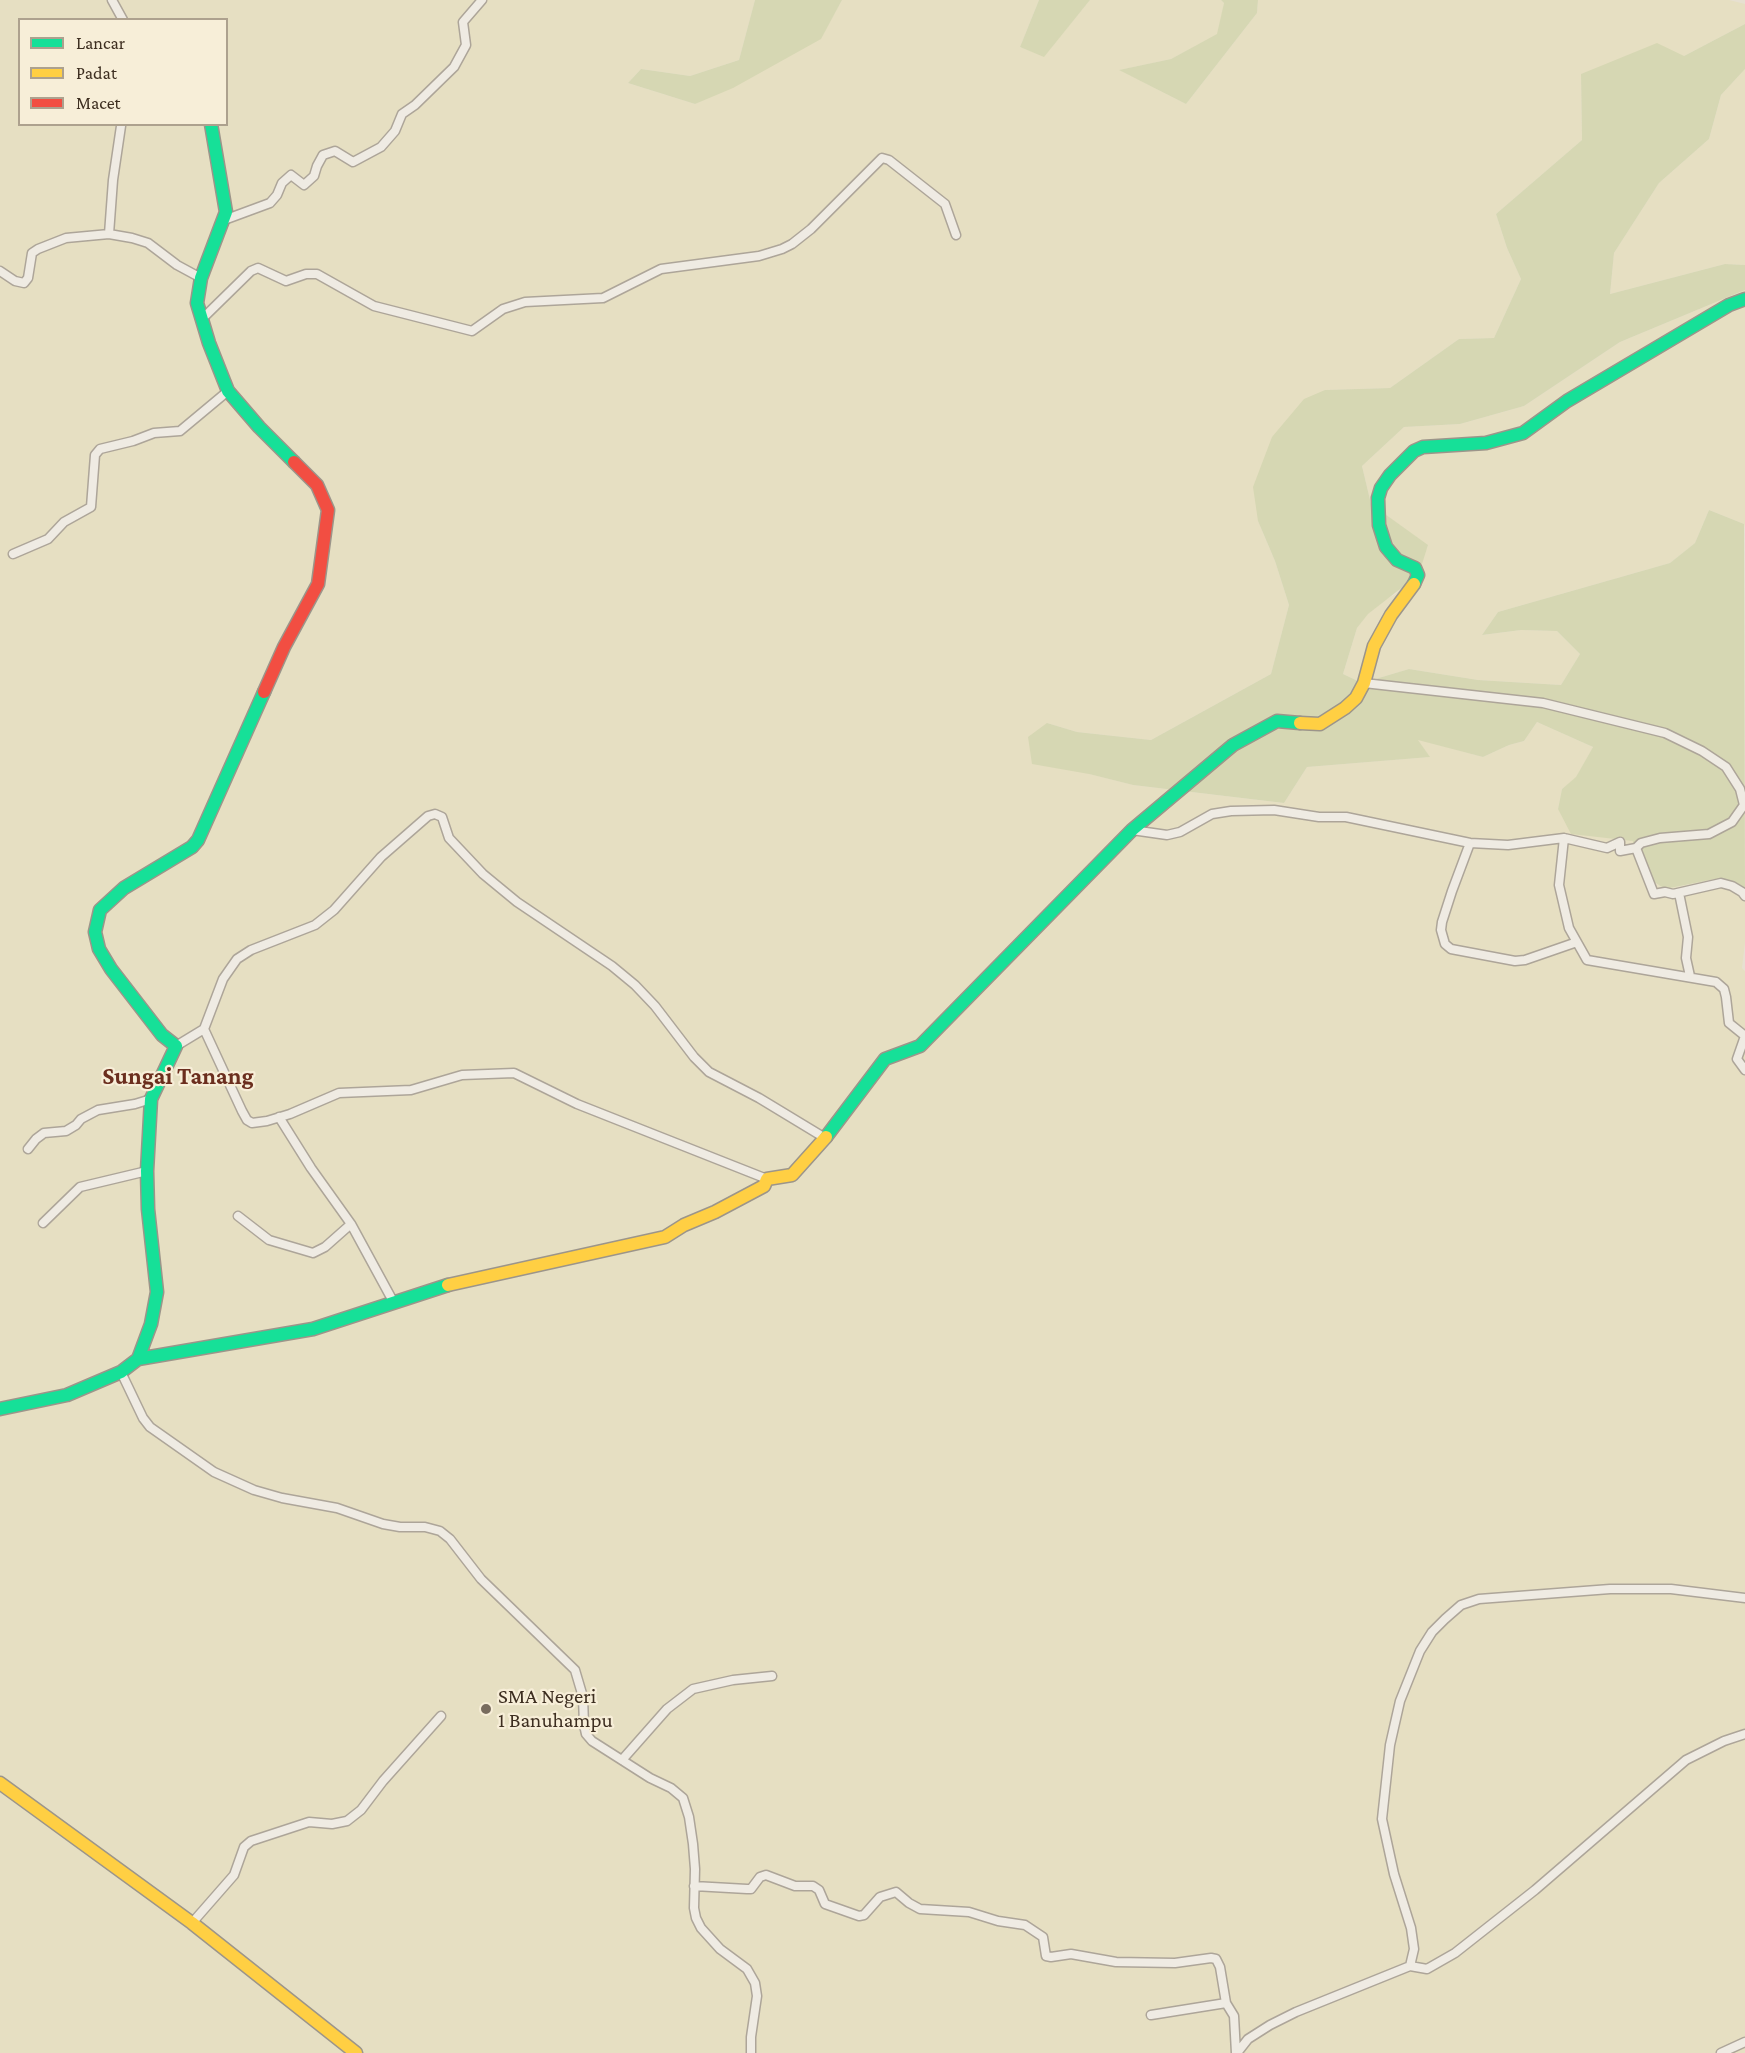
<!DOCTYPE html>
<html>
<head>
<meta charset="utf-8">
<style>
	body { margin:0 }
	#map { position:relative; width:1745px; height:2053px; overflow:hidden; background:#e7e0d1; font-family:"Crimson Pro",serif }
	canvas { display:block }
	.legend { position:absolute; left:18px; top:18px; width:210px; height:108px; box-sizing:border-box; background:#f7eed8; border:2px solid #ada18e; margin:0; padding:8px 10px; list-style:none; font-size:18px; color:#3d2e20 }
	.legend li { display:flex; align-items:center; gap:12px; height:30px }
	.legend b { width:30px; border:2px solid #ada18e }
</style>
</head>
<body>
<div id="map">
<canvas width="1745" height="2053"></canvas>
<ul class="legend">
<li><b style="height:8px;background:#16e098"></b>Lancar</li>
<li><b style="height:8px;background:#ffcf43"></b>Padat</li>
<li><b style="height:8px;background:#f24e42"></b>Macet</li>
</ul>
</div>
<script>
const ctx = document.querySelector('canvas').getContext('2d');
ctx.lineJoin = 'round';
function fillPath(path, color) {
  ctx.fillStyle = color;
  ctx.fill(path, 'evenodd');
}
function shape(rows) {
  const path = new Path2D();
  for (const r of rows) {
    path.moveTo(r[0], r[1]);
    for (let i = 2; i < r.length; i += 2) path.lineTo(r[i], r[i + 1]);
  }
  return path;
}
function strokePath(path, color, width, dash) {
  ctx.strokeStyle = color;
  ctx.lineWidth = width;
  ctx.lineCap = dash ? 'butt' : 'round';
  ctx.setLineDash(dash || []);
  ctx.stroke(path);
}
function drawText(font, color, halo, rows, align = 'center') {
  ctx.font = font + ' "Crimson Pro",serif';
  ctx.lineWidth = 4.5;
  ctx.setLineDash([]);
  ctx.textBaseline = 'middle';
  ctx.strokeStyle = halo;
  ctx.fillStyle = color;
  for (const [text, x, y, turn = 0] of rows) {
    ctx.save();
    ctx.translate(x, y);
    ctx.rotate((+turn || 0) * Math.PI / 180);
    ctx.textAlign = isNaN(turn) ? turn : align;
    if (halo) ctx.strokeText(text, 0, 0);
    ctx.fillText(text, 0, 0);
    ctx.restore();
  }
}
const farmland = shape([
	[0,0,755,0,739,60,690,76,641,69,628,83,695,104,820,39,842,0,1039,0,1020,47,1044,56,1090,0,1221,0,1224,3,1218,34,1171,59,1120,70,1186,104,1257,13,1258,0,1729,0,1745,4,1745,24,1684,56,1581,74,1582,140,1496,214,1507,248,1521,279,1494,338,1459,339,1390,388,1325,390,1258,521,1275,561,1289,605,1271,674,1151,740,1077,732,1047,723,1089,774,1133,785,1284,803,1307,767,1429,757,1417,739,1483,757,1509,745,1524,741,1537,722,1593,747,1576,778,1562,789,1558,809,1633,841,1651,880,1665,889,1715,879,1728,882,1742,894,1745,901,1745,942,1742,968,1745,971,1745,2053,0,2053],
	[20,20,226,20,226,124,20,124],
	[1745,69,1745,265,1725,264,1610,294,1614,253,1659,183,1709,139,1721,95],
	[1745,290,1745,528,1744,524,1709,510,1695,543,1670,563,1498,612,1482,635,1521,630,1557,631,1580,654,1561,685,1478,680,1409,669,1362,683,1343,674,1357,628,1367,614,1384,600,1396,594,1428,546,1371,504,1362,466,1404,427,1460,424,1524,406,1620,342]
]);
const green = shape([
	[755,0,842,0,821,39,733,88,695,104,628,83,641,69,690,76,739,60],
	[1039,0,1090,0,1044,57,1020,47],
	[1221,0,1258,0,1257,13,1186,104,1119,70,1171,59,1217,34,1224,3],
	[1745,24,1745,69,1721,95,1709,139,1659,183,1614,253,1610,294,1725,264,1745,265,1745,290,1620,342,1524,406,1460,424,1404,427,1362,466,1371,504,1428,545,1422,564,1409,582,1368,614,1357,628,1343,674,1362,683,1409,669,1478,680,1561,685,1580,654,1557,631,1521,630,1482,635,1498,612,1670,563,1695,543,1709,510,1744,524,1745,901,1742,894,1728,882,1715,879,1665,889,1651,880,1637,863,1632,851,1633,841,1571,834,1558,809,1562,789,1576,777,1593,747,1537,722,1524,741,1509,745,1483,757,1418,740,1430,757,1307,767,1284,803,1133,785,1089,774,1032,764,1028,737,1047,723,1077,732,1151,740,1271,674,1289,605,1275,561,1258,521,1253,487,1272,437,1304,399,1325,390,1390,388,1459,339,1494,338,1521,279,1507,248,1496,214,1582,140,1581,74,1657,43,1684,56]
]);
const street = shape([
	[112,0,123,20],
	[224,220,270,203,277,195,282,183,291,175,304,185,314,176,317,166,323,155,335,151,353,162,381,147,395,131,402,114,415,105,454,67,466,45,463,22,482,0],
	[109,234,113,180,121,126],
	[0,271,15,281,24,283,28,278,32,253,38,249,66,238,109,234,132,238,148,243,177,265,201,278],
	[202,319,251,271,258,268,286,281,306,274,317,274,374,306,472,331,503,309,525,302,603,298,661,269,759,256,782,249,792,244,811,229,882,158,889,160,945,204,956,235],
	[13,554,48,539,64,522,91,507,95,455,100,449,133,441,154,433,180,431,228,391],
	[1364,683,1543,703,1665,733,1702,751,1726,767,1740,789,1744,805,1732,822,1709,834,1660,838,1641,843,1636,848],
	[1132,830,1167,835,1180,832,1212,814,1231,811,1274,810,1319,817,1346,817,1470,843,1508,845,1564,838,1607,848,1620,842,1620,851,1636,848,1654,894,1665,892,1673,894,1721,883,1732,886,1742,892,1745,896],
	[1564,838,1559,885,1569,928,1587,960,1716,982,1724,989,1726,997,1729,1023,1745,1036],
	[1470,843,1452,891,1442,922,1441,930,1445,944,1451,949,1515,961,1525,960,1577,942],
	[1679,893,1688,937,1686,958,1690,976],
	[204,1029,242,1111,247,1120,252,1123,267,1121,290,1114,339,1093,411,1090,462,1075,514,1073,577,1104,767,1179],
	[1745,1036,1737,1059,1745,1070],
	[176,1046,204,1029,223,979,237,959,251,950,315,925,334,910,381,857,428,816,435,814,442,817,449,838,483,874,517,902,612,966,635,985,655,1006,694,1057,709,1072,759,1098,825,1138],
	[279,1117,311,1168,351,1224,394,1303],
	[28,1149,36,1139,44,1133,66,1131,76,1125,81,1119,98,1110,135,1104,151,1099],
	[238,1216,269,1240,313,1253,325,1247,351,1224],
	[43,1223,80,1187,147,1171],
	[121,1372,143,1418,150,1427,214,1472,254,1490,282,1498,337,1508,383,1524,400,1527,425,1527,440,1531,450,1539,481,1579,575,1670,583,1697,584,1725,586,1734,592,1741,650,1778,671,1788,683,1798,689,1817,693,1844,695,1869,694,1908,696,1918,701,1928,720,1949,747,1969,755,1983,757,1996,751,2037,751,2053],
	[622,1760,667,1709,693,1689,733,1680,772,1676],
	[694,1886,747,1889,751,1889,760,1877,766,1875,795,1886,813,1886,819,1890,825,1904,859,1916,864,1915,880,1897,896,1892,909,1903,920,1909,969,1912,998,1921,1025,1925,1043,1937,1046,1956,1051,1957,1071,1954,1116,1962,1175,1963,1211,1958,1216,1959,1220,1967,1226,2003,1234,2016,1236,2053],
	[192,1923,234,1875,244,1847,251,1841,309,1822,332,1824,347,1821,361,1810,383,1781,441,1716],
	[1410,1966,1427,1969,1455,1953,1535,1890,1686,1760,1724,1741,1745,1734],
	[1151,2015,1226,2003],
	[1237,2053,1248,2039,1270,2025,1296,2012,1410,1966,1414,1949,1411,1928,1394,1874,1382,1819,1390,1745,1400,1701,1420,1651,1432,1632,1445,1619,1461,1605,1479,1599,1610,1589,1671,1589,1745,1598],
	[1721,2053,1745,2042]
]);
const fast = shape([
	[211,124,226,212,201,278,197,303,209,343,228,391,259,427,294,462],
	[1414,584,1418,575,1415,568,1397,560,1386,547,1379,525,1378,498,1381,488,1390,475,1414,451,1423,447,1486,443,1523,433,1567,401,1729,305,1745,299],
	[826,1137,885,1059,920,1046,1132,830,1233,745,1277,721,1300,723],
	[138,1359,151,1324,157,1292,148,1209,147,1171,151,1099,176,1046,162,1035,111,969,99,949,95,932,100,910,124,888,192,847,198,840,264,692],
	[0,1409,67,1395,121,1372,138,1359,313,1329,448,1285]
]);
const slow = shape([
	[1300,723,1320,724,1345,708,1356,698,1364,683,1374,646,1391,615,1414,584],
	[448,1285,665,1237,684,1225,715,1212,764,1186,767,1179,792,1175,826,1137],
	[0,1783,192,1923,356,2053]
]);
const jam = shape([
	[264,692,284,647,318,584,328,510,317,485,294,462]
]);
const markers = [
	[486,1709,6,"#786c5e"]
];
const poiNames = [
	["SMA Negeri",498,1697],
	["1 Banuhampu",498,1721]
];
const quarterNames = [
	["Sungai Tanang",178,1077]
];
fillPath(farmland, '#e6dfc2');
fillPath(green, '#d6d7b3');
strokePath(street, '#ada599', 11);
strokePath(fast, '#9c958a', 15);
strokePath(slow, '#9c958a', 15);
strokePath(jam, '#9c958a', 15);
strokePath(street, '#efebe3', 8);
strokePath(fast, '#16e098', 12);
strokePath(slow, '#ffcf43', 12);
strokePath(jam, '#f24e42', 12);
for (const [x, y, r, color] of markers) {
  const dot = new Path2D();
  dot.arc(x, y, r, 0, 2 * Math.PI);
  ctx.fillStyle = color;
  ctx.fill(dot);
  strokePath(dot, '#f7eed8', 2);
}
drawText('21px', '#3d2e20', '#f7eed8', poiNames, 'left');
drawText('bold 24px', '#6b2e1e', '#f7eed8', quarterNames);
</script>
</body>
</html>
